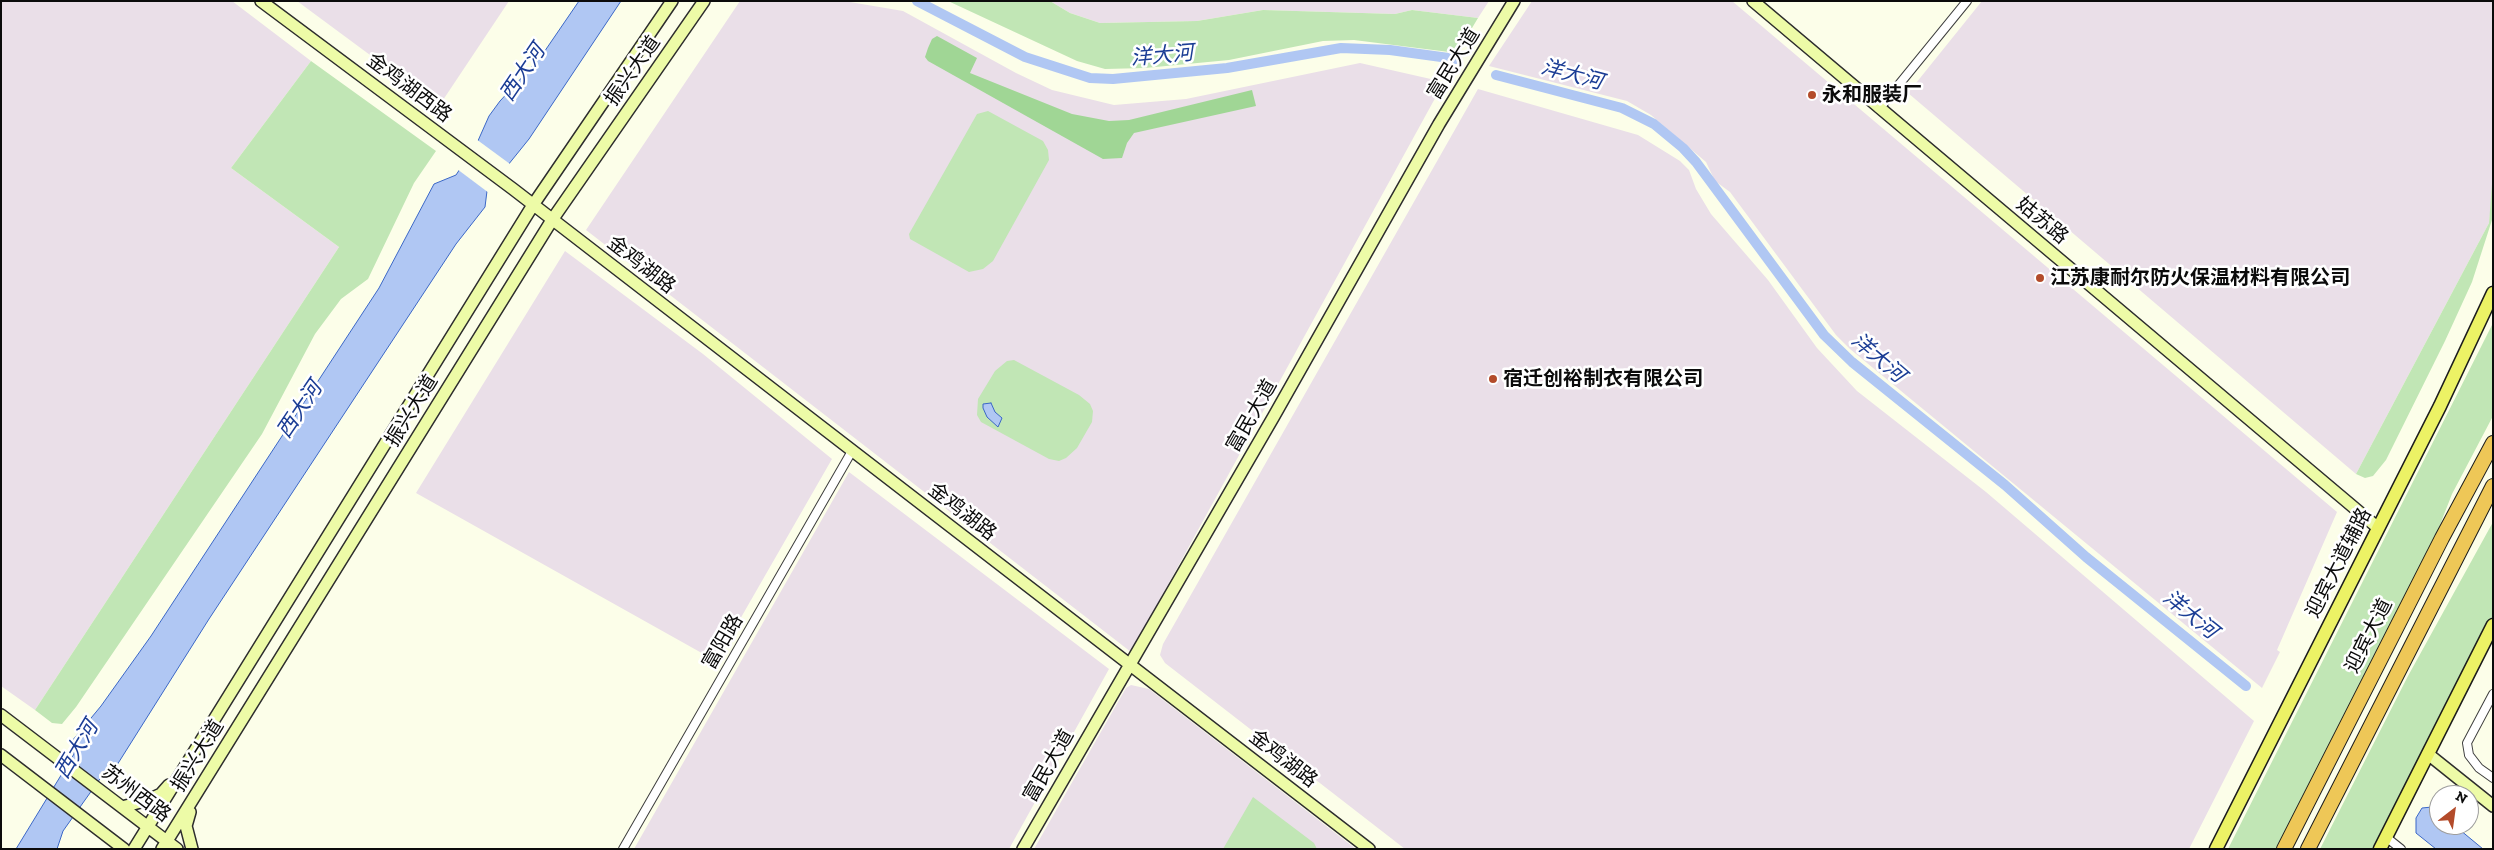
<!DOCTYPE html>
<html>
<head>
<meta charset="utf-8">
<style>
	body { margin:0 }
	#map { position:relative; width:2494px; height:850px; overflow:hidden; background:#fcfee9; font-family:"Zilla Slab",serif }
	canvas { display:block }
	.frame { position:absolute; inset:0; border:2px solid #0b0b0b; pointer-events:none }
	.north { position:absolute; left:2429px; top:785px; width:50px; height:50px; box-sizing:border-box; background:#fff; border:1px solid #9d9d9d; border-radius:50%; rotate:30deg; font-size:14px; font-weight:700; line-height:20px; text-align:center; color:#0b0b0b }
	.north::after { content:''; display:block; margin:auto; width:18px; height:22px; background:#b34b2a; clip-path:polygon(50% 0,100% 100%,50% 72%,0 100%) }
</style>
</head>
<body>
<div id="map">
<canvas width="2494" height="850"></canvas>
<div class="frame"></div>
<div class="north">N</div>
</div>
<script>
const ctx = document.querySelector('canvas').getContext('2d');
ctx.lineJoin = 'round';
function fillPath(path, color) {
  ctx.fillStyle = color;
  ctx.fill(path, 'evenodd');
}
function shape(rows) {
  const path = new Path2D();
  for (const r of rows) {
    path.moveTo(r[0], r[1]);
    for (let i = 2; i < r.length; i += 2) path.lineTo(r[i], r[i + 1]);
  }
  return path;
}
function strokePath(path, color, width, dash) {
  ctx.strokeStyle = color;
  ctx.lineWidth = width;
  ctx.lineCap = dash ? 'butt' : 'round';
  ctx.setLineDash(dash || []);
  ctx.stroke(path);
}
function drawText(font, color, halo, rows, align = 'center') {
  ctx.font = font + ' "Zilla Slab","Noto Sans SC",serif';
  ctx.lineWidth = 5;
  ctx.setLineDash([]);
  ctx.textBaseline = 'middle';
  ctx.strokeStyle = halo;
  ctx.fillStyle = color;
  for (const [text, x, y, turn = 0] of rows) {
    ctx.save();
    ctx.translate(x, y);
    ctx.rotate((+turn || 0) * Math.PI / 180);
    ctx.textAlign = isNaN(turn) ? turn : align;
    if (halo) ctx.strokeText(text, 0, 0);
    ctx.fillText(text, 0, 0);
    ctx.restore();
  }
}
const industrial = shape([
	[1,1,232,1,311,61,231,168,339,247,35,710,1,686],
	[297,1,509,1,439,106],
	[740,1,844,1,903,11,1016,73,1052,90,1114,105,1186,99,1360,63,1444,82,1131,652,586,230],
	[1050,1,1489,1,1478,18,1412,10,1395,14,1263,10,1197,21,1100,23,1070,13],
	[1532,1,1732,1,2337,512,2277,650,2280,652,2262,688,1850,349,1836,335,1730,192,1715,181,1706,162,1651,115,1627,101,1489,66],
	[1982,1,2493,1,2493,183,2489,223,2356,474,1908,93],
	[1478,89,1638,135,1680,161,1689,170,1696,189,1711,214,1768,280,1817,348,1857,391,1986,492,2254,721,2189,849,1405,849,1165,663,1160,655,1163,644],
	[565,251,703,354,832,459,716,661,416,493],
	[849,472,1109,669,1009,849,634,849],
	[1131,685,1149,689,1356,849,1034,849,1126,688]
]);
const green = shape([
	[948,1,1050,1,1070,13,1100,23,1197,21,1263,10,1395,14,1412,10,1478,18,1457,53,1354,40,1323,41,1229,60,1145,68,1105,69,1077,61],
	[311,61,436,151,414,183,368,279,341,299,315,334,262,434,76,707,62,724,52,723,35,710,339,247,231,168],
	[988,111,1043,141,1048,150,1049,160,993,261,983,269,969,272,910,239,909,234,977,114],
	[2493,171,2492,220,2472,282,2445,341,2386,460,2373,476,2365,478,2356,474,2489,223],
	[2493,323,2493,416,2452,494,2436,535,2276,849,2228,849],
	[1014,360,1079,395,1090,404,1093,411,1092,422,1077,448,1066,458,1059,461,1049,459,981,422,977,415,978,399,995,371,1007,361],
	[2493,522,2493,615,2374,849,2320,849,2408,676],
	[1253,797,1314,843,1317,849,1223,849]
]);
const forest = shape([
	[937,36,977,58,970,73,1072,114,1109,121,1129,120,1252,90,1256,106,1134,133,1127,143,1122,158,1103,159,928,61,925,57,928,48,932,39]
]);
const water = shape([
	[579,1,621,1,529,139,487,191,485,207,456,244,209,619,117,765,107,769,63,831,57,849,16,849,74,754,72,741,101,706,151,636,379,288,434,184,456,175,477,143,489,116,500,101,540,58,579,1],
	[991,403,995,412,1002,418,998,427,987,417,983,408,983,404,991,403],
	[2432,807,2439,813,2439,825,2454,825,2483,849,2436,849,2416,833,2416,818,2422,808,2432,807]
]);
const pier = shape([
	[476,139,510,164,489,193,457,169]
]);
const canal = shape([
	[917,1,1025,57,1090,78,1113,79,1227,68,1341,48,1390,50,1456,59],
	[1496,75,1622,108,1654,124,1683,148,1696,162,1824,335,1852,362,2005,485,2086,557,2246,686]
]);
const street = shape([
	[1879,109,1967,1],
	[2493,694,2467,743,2469,755,2479,768,2493,778],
	[2386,837,2401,849],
	[623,849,852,451]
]);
const secondary = shape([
	[261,1,513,189,1369,849],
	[1753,1,2377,527],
	[1,715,177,849],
	[2428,754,2493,806],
	[1,755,124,849],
	[122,807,148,800,161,794,169,785],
	[190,812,186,826,192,849],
	[134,849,533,205,672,1],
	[162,849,552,220,704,1],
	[1023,849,1274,416,1439,124,1514,1]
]);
const primary = shape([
	[2216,849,2440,406,2493,293],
	[2380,849,2493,625]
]);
const highway = shape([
	[2284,849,2442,538,2493,443],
	[2308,849,2493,486]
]);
const markers = [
	[1812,95,5,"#b34b2a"],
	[2040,278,5,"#b34b2a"],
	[1493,379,5,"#b34b2a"]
];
const streetNames = [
	["富民大道",1454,64,-58],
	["振兴大道",633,71,-55],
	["金鸡湖西路",409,88,37],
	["姑苏路",2042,221,40],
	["金鸡湖路",641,265,38],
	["振兴大道",412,411,-58],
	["富民大道",1252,416,-60],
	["金鸡湖路",962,512,38],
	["迎宾大道辅路",2339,563,-63],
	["迎宾大道",2369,636,-63],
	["富阳路",723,642,-60],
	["振兴大道",198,756,-58],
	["金鸡湖路",1283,759,38],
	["富民大道",1049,766,-60],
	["苏州西路",136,794,37]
];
const poiNames = [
	["永和服装厂",1822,95],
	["江苏康耐尔防火保温材料有限公司",2050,278],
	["宿迁创裕制衣有限公司",1503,379]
];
const waterNames = [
	["洋大河",1162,56,-5],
	["西大河",523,73,-56],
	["洋大河",1572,75,15],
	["洋大河",1878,358,41],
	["西大河",300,410,-56],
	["洋大河",2190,615,39],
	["西大河",77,750,-59]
];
fillPath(industrial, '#eadfe8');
fillPath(green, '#c1e6b5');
fillPath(forest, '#a0d695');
fillPath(water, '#b0c7f3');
strokePath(water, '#3b67c6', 1);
fillPath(pier, '#fcfee9');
strokePath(canal, '#b0c7f3', 10);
strokePath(street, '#3e3e3e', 10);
strokePath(secondary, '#2d2d2d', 14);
strokePath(primary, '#1c1c1c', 15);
strokePath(highway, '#1c1c1c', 16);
strokePath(street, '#fff', 8);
strokePath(secondary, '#edfba7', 11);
strokePath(primary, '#ecf265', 12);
strokePath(highway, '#eec757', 14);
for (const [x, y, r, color] of markers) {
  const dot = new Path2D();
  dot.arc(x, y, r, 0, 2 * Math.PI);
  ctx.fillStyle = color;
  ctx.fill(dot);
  strokePath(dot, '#fff', 2);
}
drawText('20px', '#0b0b0b', '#fff', streetNames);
drawText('bold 20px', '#0b0b0b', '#fff', poiNames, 'left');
drawText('italic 21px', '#1b3d95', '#fff', waterNames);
</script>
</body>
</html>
